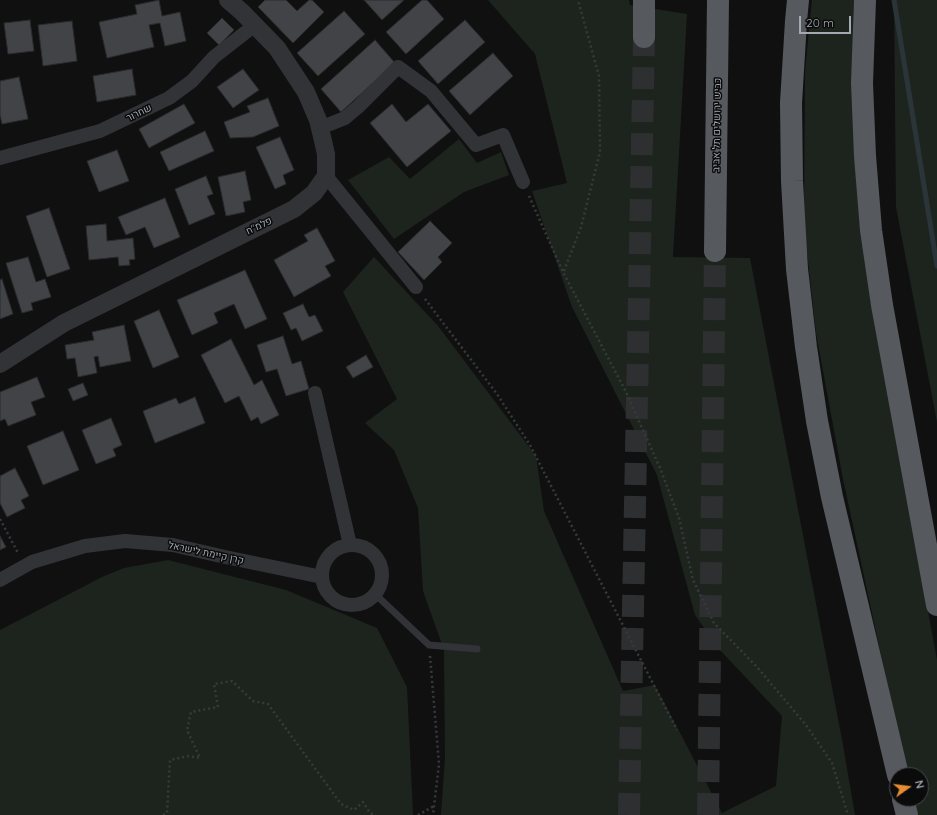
<!DOCTYPE html>
<html>
<head>
<meta charset="utf-8">
<style>
	body { margin:0 }
	#map { position:relative; width:937px; height:815px; overflow:hidden; background:#101011; font-family:Quicksand,sans-serif }
	canvas { display:block }
	.north { position:absolute; left:889px; top:767px; width:40px; height:40px; box-sizing:border-box; background:#0b0b0c; border:1px solid #474a4e; border-radius:50%; rotate:76deg; font-size:11px; font-weight:700; line-height:16px; text-align:center; color:#a2a9b1 }
	.north::after { content:''; display:block; margin:auto; width:14px; height:18px; background:#e68c34; clip-path:polygon(50% 0,100% 100%,50% 72%,0 100%) }
	.scale { position:absolute; left:799px; top:16px; width:52px; height:18px; box-sizing:border-box; border:2px solid #a2a9b1; border-top:0; padding-left:5px; font-size:12px; line-height:14px; white-space:nowrap; color:#a2a9b1; -webkit-text-stroke:3px #0b0b0c; paint-order:stroke }
</style>
</head>
<body>
<div id="map">
<canvas width="937" height="815"></canvas>
<div class="north">N</div>
<div class="scale">20 m</div>
</div>
<script>
const ctx = document.querySelector('canvas').getContext('2d');
ctx.lineJoin = 'round';
function fillPath(path, color) {
  ctx.fillStyle = color;
  ctx.fill(path, 'evenodd');
}
function shape(rows) {
  const path = new Path2D();
  for (const r of rows) {
    if (r.length === 3) {
      path.moveTo(r[0] + r[2], r[1]);
      path.arc(r[0], r[1], r[2], 0, 2 * Math.PI);
      continue;
    }
    path.moveTo(r[0], r[1]);
    for (let i = 2; i < r.length; i += 2) path.lineTo(r[i], r[i + 1]);
  }
  return path;
}
function strokePath(path, color, width, dash) {
  ctx.strokeStyle = color;
  ctx.lineWidth = width;
  ctx.lineCap = dash ? 'butt' : 'round';
  ctx.setLineDash(dash || []);
  ctx.stroke(path);
}
function drawText(font, color, halo, rows, align = 'center') {
  ctx.font = font + ' Quicksand,Heebo,sans-serif';
  ctx.lineWidth = 3;
  ctx.setLineDash([]);
  ctx.textBaseline = 'middle';
  ctx.strokeStyle = halo;
  ctx.fillStyle = color;
  for (const [text, x, y, turn = 0] of rows) {
    ctx.save();
    ctx.translate(x, y);
    ctx.rotate((+turn || 0) * Math.PI / 180);
    ctx.textAlign = isNaN(turn) ? turn : align;
    if (halo) ctx.strokeText(text, 0, 0);
    ctx.fillText(text, 0, 0);
    ctx.restore();
  }
}
const green = shape([
	[488,0,629,0,630,5,687,14,673,257,750,258,843,745,855,815,441,815,445,758,444,650,423,591,418,508,394,450,365,423,397,399,343,292,374,257,438,326,536,456,544,511,623,691,655,685,722,813,776,786,782,716,719,649,695,615,657,475,572,307,532,191,567,183,535,54],
	[812,0,854,0,853,17,853,122,871,302,937,660,937,815,916,815,913,799,921,799,921,775,907,775,843,479,816,333,804,224,805,71],
	[894,0,937,0,937,422,896,207],
	[459,139,477,163,501,152,509,175,464,192,394,239,348,180,389,157,410,179],
	[168,560,286,590,377,628,407,687,413,815,0,815,0,630,102,577,124,568]
]);
const stream = shape([
	[894,0,937,266]
]);
const building = shape([
	[159,0,162,16,180,12,186,41,165,46,160,23,149,25,154,47,107,58,99,22,137,14,135,5,159,0],
	[265,0,286,0,297,11,309,0,312,0,324,12,293,43,258,7,265,0],
	[364,0,404,0,382,20,364,0],
	[422,0,427,0,444,19,406,54,386,32,422,0],
	[344,11,365,34,318,76,297,53,344,11],
	[222,18,234,30,219,45,207,33,222,18],
	[30,20,34,51,8,54,4,23,30,20],
	[465,20,485,42,438,84,418,61,465,20],
	[72,21,77,61,43,66,38,25,72,21],
	[375,40,395,63,341,112,321,89,375,40],
	[493,53,513,76,470,115,449,91,493,53],
	[132,69,136,95,97,102,93,76,132,69],
	[243,69,259,90,233,108,217,87,243,69],
	[19,77,28,119,2,124,0,115,0,81,19,77],
	[268,98,279,126,253,137,230,138,224,122,250,112,247,106,268,98],
	[184,104,195,123,149,148,139,129,184,104],
	[392,104,406,122,428,104,451,131,407,167,370,123,392,104],
	[205,131,214,151,169,171,160,152,205,131],
	[280,137,294,170,283,175,286,184,275,189,256,147,280,137],
	[117,150,129,181,99,192,87,161,117,150],
	[245,171,251,200,243,202,245,212,226,216,218,177,245,171],
	[206,176,213,194,207,196,215,214,189,225,175,189,206,176],
	[165,198,180,237,154,248,145,227,126,235,118,217,165,198],
	[49,208,70,269,47,277,26,216,49,208],
	[430,221,452,243,438,257,442,262,424,280,398,252,430,221],
	[106,224,107,241,133,238,135,259,129,260,130,265,119,266,118,257,89,260,86,226,106,224],
	[317,228,335,261,325,266,331,276,294,297,274,260,308,241,304,235,317,228],
	[28,257,36,282,45,279,51,297,31,303,33,310,22,313,6,263,28,257],
	[245,270,267,319,245,329,234,304,214,313,218,323,192,335,177,300,245,270],
	[2,279,13,314,0,319,0,280,2,279],
	[303,304,309,317,315,315,323,331,302,341,296,328,291,330,283,313,303,304],
	[159,310,179,357,153,368,134,321,159,310],
	[124,325,131,361,100,367,98,356,94,357,97,373,78,377,75,358,67,359,65,345,94,340,92,332,124,325],
	[283,336,292,364,301,361,309,389,286,396,277,369,266,372,257,345,283,336],
	[231,339,254,385,262,380,279,415,261,424,258,417,251,421,239,396,225,403,201,355,231,339],
	[366,355,373,367,353,378,346,367,366,355],
	[37,377,45,397,31,402,36,415,8,426,5,419,0,421,0,392,37,377],
	[83,383,88,395,73,401,68,389,83,383],
	[195,397,205,423,155,443,143,411,176,398,179,404,195,397],
	[111,418,122,445,113,449,116,456,96,464,82,430,111,418],
	[63,431,79,470,43,485,27,446,63,431],
	[15,468,29,496,21,500,25,508,7,517,0,503,0,476,15,468],
	[0,536,6,547,0,550,0,536]
]);
const trunkTunnel = shape([
	[629,815,644,37],
	[708,815,715,251]
]);
const path = shape([
	[529,196,563,272,626,392,660,468,679,518,693,580,714,623,757,667,806,725,832,763,848,815],
	[564,271,581,227,600,152,599,76,578,0],
	[425,299,497,394,530,445,677,730],
	[0,519,18,553],
	[430,656,439,764,433,815],
	[163,815,167,813,170,760,188,756,200,758,187,730,191,712,218,707,214,684,232,681,253,701,268,704,341,804,354,810,363,802,370,813,376,815],
	[418,815,434,806]
]);
const service = shape([
	[375,594,429,645,477,649]
]);
const minor = shape([
	[320,128,345,118,358,107,398,67,431,91,476,145,503,135,523,182],
	[0,158,100,131,169,98,192,81,214,57,255,25],
	[326,176,416,287],
	[315,393,350,545],
	[352,575,30],
	[0,580,32,562,85,546,125,541,173,545,225,557,322,577]
]);
const tertiary = shape([
	[0,364,64,323,294,209,314,193,326,176,326,154,320,128,318,120,306,92,277,48,242,12,228,0]
]);
const trunk = shape([
	[798,0,796,21,791,103,792,181,797,269,806,347,817,421,832,497,898,775],
	[865,0,862,83,865,156,871,230,882,305,937,605],
	[644,37,644,0],
	[715,251,718,0],
	[903,799,907,815]
]);
const streetNames = [
	["שחרור",139,113,-26],
	["כביש ירושלים תל אביב",717,125,-89],
	["פלמ\"ח",259,226,-26],
	["קרן קיימת לישראל",206,553,12]
];
fillPath(green, '#1d241d');
strokePath(stream, '#2b3539', 5);
fillPath(building, '#414347');
strokePath(building, '#2a2b2d', 1);
strokePath(trunkTunnel, '#2d2f31', 22, [22, 11]);
strokePath(path, '#373a3d', 2.5, [2, 3]);
strokePath(service, '#313336', 7);
strokePath(minor, '#313336', 14);
strokePath(tertiary, '#313336', 18);
strokePath(trunk, '#56595e', 22);
drawText('10px', '#a2a9b1', '#0b0b0c', streetNames);
</script>
</body>
</html>
